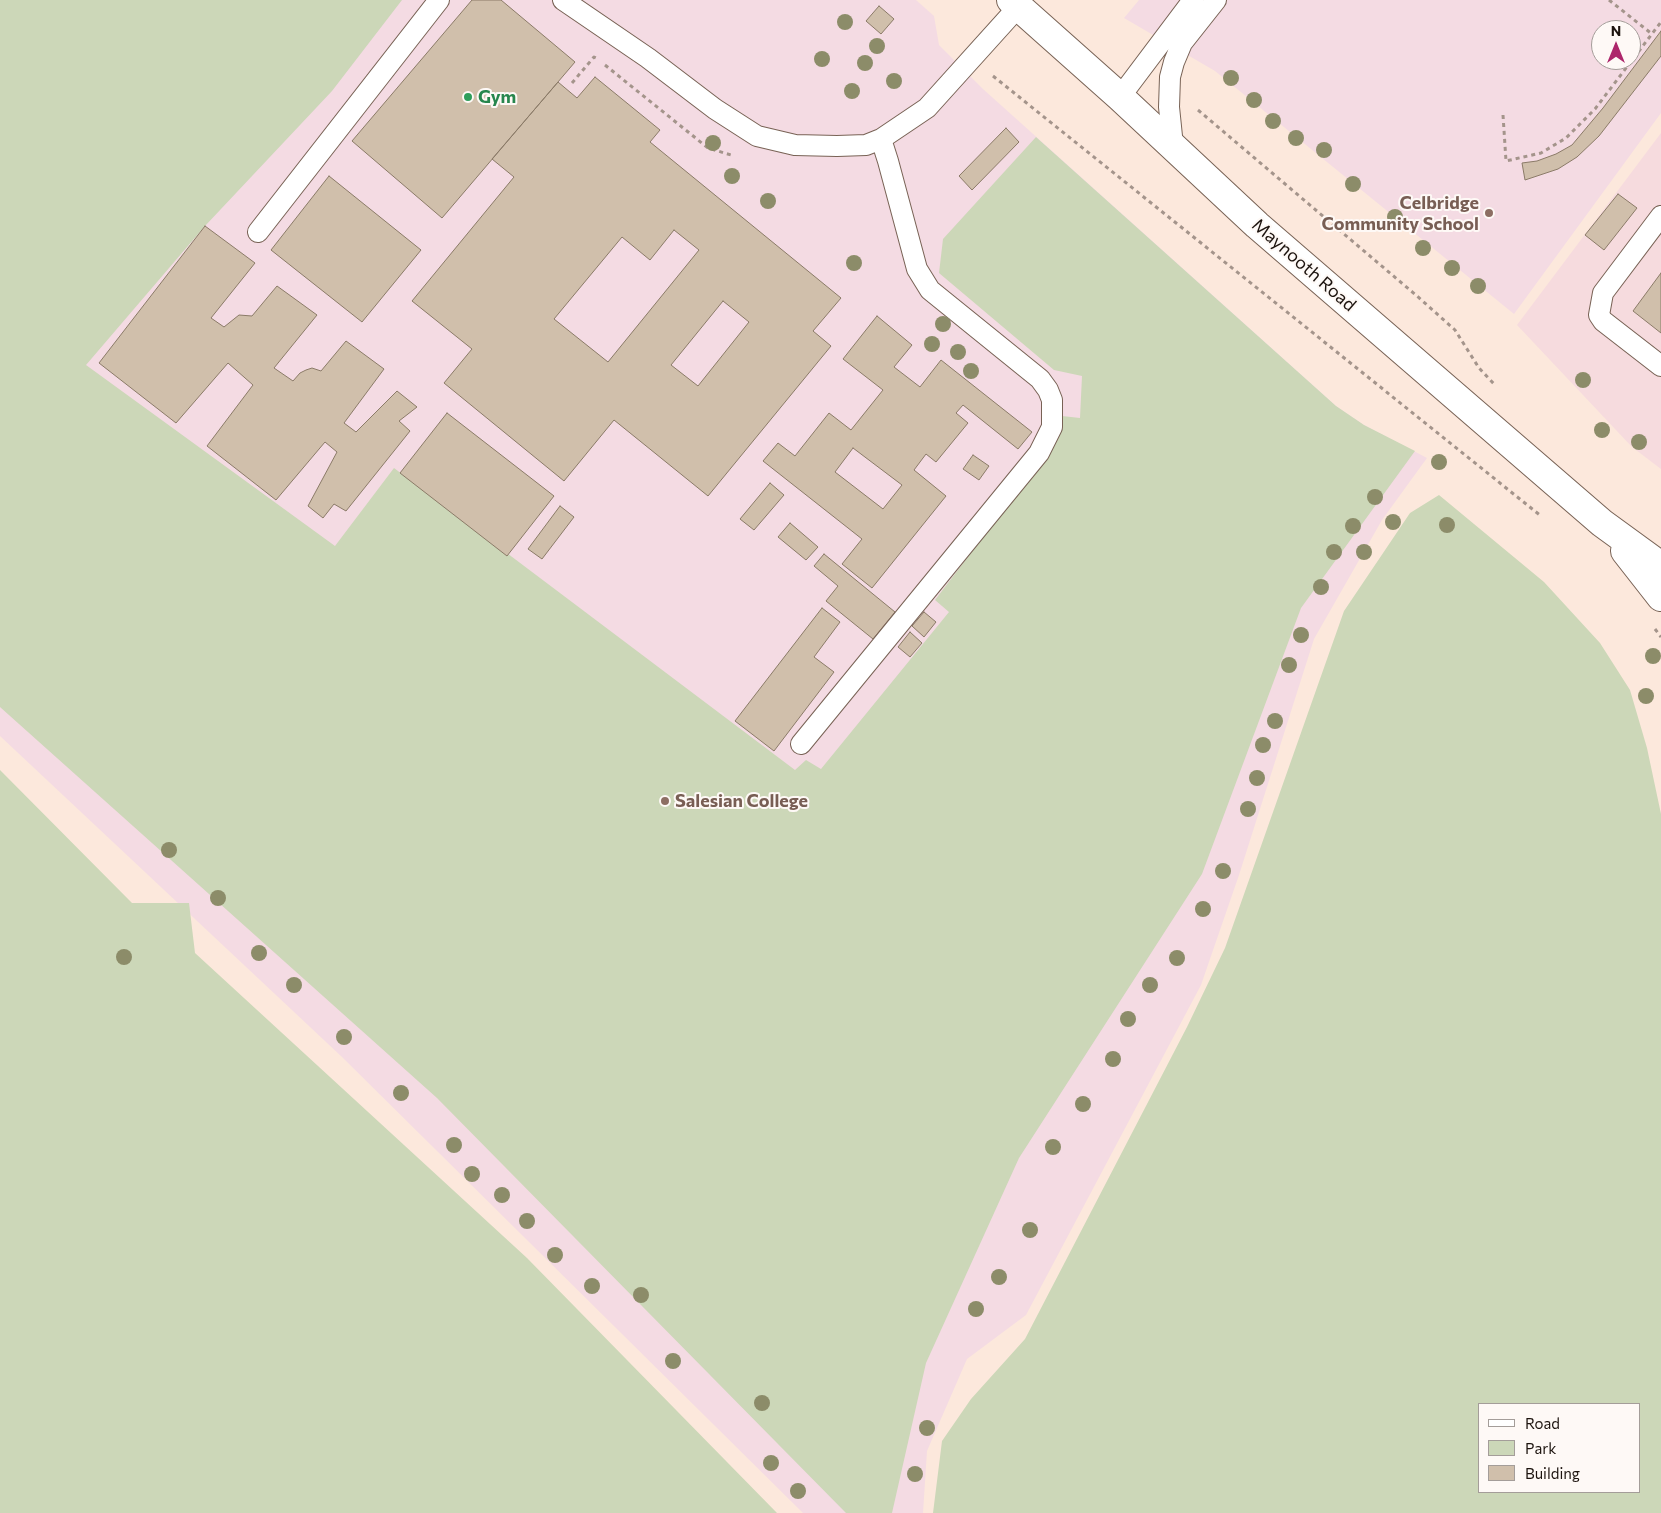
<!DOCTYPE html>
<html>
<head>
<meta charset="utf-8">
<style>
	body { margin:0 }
	#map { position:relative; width:1661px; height:1513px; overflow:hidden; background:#fce8dc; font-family:Commissioner,sans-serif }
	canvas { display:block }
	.legend { position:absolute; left:1478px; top:1403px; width:162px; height:90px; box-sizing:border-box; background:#fef9f6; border:1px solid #a49d99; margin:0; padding:6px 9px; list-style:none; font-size:15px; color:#1c130e }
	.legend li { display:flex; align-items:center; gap:10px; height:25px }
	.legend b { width:25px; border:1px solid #a49d99 }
	.north { position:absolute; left:1591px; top:20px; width:50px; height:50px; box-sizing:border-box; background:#fef9f6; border:1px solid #a49d99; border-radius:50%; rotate:0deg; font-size:14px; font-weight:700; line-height:20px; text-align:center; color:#1c130e }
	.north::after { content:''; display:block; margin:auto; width:18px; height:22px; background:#ad266b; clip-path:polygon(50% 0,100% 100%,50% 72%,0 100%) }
</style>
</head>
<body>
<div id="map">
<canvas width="1661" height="1513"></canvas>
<ul class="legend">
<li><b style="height:6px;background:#fff"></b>Road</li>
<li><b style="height:14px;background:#ccd7b8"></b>Park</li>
<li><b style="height:14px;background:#d0bfab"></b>Building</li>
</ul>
<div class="north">N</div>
</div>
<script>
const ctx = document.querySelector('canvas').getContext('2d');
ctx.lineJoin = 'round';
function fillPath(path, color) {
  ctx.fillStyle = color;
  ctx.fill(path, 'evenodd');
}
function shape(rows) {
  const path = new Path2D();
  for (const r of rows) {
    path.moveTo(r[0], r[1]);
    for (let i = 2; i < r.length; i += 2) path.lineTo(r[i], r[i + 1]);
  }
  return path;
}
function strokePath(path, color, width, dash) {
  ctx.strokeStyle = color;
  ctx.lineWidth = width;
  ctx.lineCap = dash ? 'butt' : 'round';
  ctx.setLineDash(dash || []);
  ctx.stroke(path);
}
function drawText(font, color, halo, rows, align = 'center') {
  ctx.font = font + ' Commissioner,sans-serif';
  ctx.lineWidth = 4;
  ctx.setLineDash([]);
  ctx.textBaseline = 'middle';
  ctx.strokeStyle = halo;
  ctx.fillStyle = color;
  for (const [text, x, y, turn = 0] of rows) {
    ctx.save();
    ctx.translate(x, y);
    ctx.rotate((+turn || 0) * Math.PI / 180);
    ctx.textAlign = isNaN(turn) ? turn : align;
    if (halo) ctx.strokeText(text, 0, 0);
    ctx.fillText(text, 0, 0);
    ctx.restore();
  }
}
const commercial = shape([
	[1661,133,1661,469,1632,447,1517,325]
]);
const education = shape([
	[0,0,916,0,934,16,939,45,983,89,1336,406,1364,425,1427,458,1382,520,1314,639,1239,875,1201,985,1026,1315,967,1359,927,1451,923,1513,803,1513,342,1057,0,736],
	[1139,0,1661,0,1661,113,1514,314,1215,71,1124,18],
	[1601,30,1631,30,1631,60,1601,60]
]);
const green = shape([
	[0,0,402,0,332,91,205,226,86,365,335,546,394,468,795,770,806,760,821,769,949,612,935,600,1058,439,1062,416,1080,418,1082,376,1054,370,939,273,943,239,1036,137,1336,406,1364,425,1415,451,1301,608,1202,874,1019,1158,926,1363,892,1513,846,1513,437,1098,0,707],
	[1439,495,1544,582,1600,643,1630,690,1647,748,1661,814,1661,1513,933,1513,942,1441,971,1399,1025,1339,1187,1027,1225,948,1344,611,1410,513],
	[1480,1404,1640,1404,1640,1492,1480,1492],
	[0,770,132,903,189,903,195,953,527,1258,777,1513,0,1513]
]);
const building = shape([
	[472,0,501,0,575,62,442,218,352,141,472,0],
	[879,6,894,19,881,34,866,21,879,6],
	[1661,31,1661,56,1599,136,1577,157,1558,169,1525,180,1522,163,1537,161,1556,154,1572,145,1603,108,1661,31],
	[595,77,660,130,650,142,841,298,813,331,831,346,708,496,614,420,564,481,444,383,472,349,412,301,514,177,492,159,558,82,577,98,595,77],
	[674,230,699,250,608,362,554,319,622,237,650,260,674,230],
	[723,301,749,322,698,386,671,365,723,301],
	[1006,128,1019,142,972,190,959,176,1006,128],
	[329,176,421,250,362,322,271,250,329,176],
	[1618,194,1637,208,1604,250,1585,235,1618,194],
	[205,226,255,263,211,318,224,327,239,315,252,316,277,286,317,315,274,368,293,381,300,373,306,370,312,368,321,371,346,341,384,369,344,423,356,432,397,391,417,407,399,421,410,431,346,511,334,504,323,518,308,506,337,452,325,442,276,500,207,446,253,385,228,363,176,423,99,363,205,226],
	[1661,273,1661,333,1633,311,1661,273],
	[877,316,912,345,894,367,920,387,941,360,1032,432,1018,449,963,405,956,413,968,423,936,462,926,454,914,470,946,496,872,588,842,564,862,539,763,461,778,443,795,456,829,413,851,430,883,390,843,359,877,316],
	[853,448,902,485,883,509,835,472,853,448],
	[447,413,554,496,507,556,400,473,447,413],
	[973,455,989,466,979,480,963,469,973,455],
	[770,483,784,495,754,530,740,519,770,483],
	[560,506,574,517,542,559,528,549,560,506],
	[790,523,818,547,806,560,778,537,790,523],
	[824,554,895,612,873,639,826,601,838,586,814,566,824,554],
	[822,608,840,622,814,657,834,672,774,751,735,721,822,608],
	[924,612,936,622,924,637,912,626,924,612],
	[910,632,922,643,910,657,898,647,910,632]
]);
const path = shape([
	[1609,0,1652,34],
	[605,65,708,148,731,155],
	[993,76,1541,516],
	[572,83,594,57,596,58],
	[1198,110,1417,296,1455,330,1479,368,1495,385],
	[1503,115,1506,161,1541,153,1566,138,1595,109,1661,22],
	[1655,629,1661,637]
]);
const lane = shape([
	[563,0,648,58,715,109,757,136,795,145,837,146,866,145,881,139,927,108,1019,6],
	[1120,97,1193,0],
	[1173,146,1169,107,1170,77,1174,62,1182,43,1216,0],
	[1661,216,1603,293,1599,315,1603,321,1661,366],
	[258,232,439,0],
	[801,744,1039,453,1052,427,1052,400,1048,390,1040,379,930,290,917,269,888,161,881,139]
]);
const secondary = shape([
	[1011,0,1120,97,1257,225,1602,523,1661,566],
	[1625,551,1661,597]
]);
const trees = [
	[845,22],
	[877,46],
	[822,59],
	[865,63],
	[1231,78],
	[894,81],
	[852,91],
	[1254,100],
	[1273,121],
	[1296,138],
	[713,143],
	[1324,150],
	[732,176],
	[1353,184],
	[768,201],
	[1395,217],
	[1423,248],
	[854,263],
	[1452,268],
	[1478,286],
	[943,324],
	[932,344],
	[958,352],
	[971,371],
	[1583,380],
	[1602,430],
	[1639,442],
	[1439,462],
	[1375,497],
	[1393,522],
	[1447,525],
	[1353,526],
	[1334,552],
	[1364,552],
	[1321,587],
	[1301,635],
	[1653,656],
	[1289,665],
	[1646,696],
	[1275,721],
	[1263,745],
	[1257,778],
	[1248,809],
	[169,850],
	[1223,871],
	[218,898],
	[1203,909],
	[259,953],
	[124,957],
	[1177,958],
	[294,985],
	[1150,985],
	[1128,1019],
	[344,1037],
	[1113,1059],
	[401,1093],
	[1083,1104],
	[454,1145],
	[1053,1147],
	[472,1174],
	[502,1195],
	[527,1221],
	[1030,1230],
	[555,1255],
	[999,1277],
	[592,1286],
	[641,1295],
	[976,1309],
	[673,1361],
	[762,1403],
	[927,1428],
	[771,1463],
	[915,1474],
	[798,1491]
];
const markers = [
	[468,97,5,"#2e9e5b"],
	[1489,213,5,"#8d6e63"],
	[665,801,5,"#8d6e63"]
];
const leisureNames = [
	["Gym",478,97]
];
const educationNames = [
	["Celbridge",1479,203],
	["Community School",1479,224],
	["Salesian College",675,801,"left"]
];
const streetNames = [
	["Maynooth Road",1304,265,41]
];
fillPath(commercial, '#f6dbde');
fillPath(education, '#f4dbe3');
fillPath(green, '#ccd7b8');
fillPath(building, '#d0bfab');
strokePath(building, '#8b7b68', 1);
strokePath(lane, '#786255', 22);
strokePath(secondary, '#786255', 30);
strokePath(path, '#a4948b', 3, [4, 4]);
strokePath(lane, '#fff', 20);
strokePath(secondary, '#fff', 28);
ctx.fillStyle = '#8c8c69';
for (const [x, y] of trees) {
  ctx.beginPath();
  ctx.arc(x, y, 8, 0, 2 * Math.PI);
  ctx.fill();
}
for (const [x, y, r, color] of markers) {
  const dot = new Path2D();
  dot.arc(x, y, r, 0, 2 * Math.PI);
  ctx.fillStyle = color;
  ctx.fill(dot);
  strokePath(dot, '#fef9f6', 2);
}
drawText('bold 18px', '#27864d', '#fef9f6', leisureNames, 'left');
drawText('bold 18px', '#785e54', '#fef9f6', educationNames, 'right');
drawText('18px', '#1c130e', '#fef9f6', streetNames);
</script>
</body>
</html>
